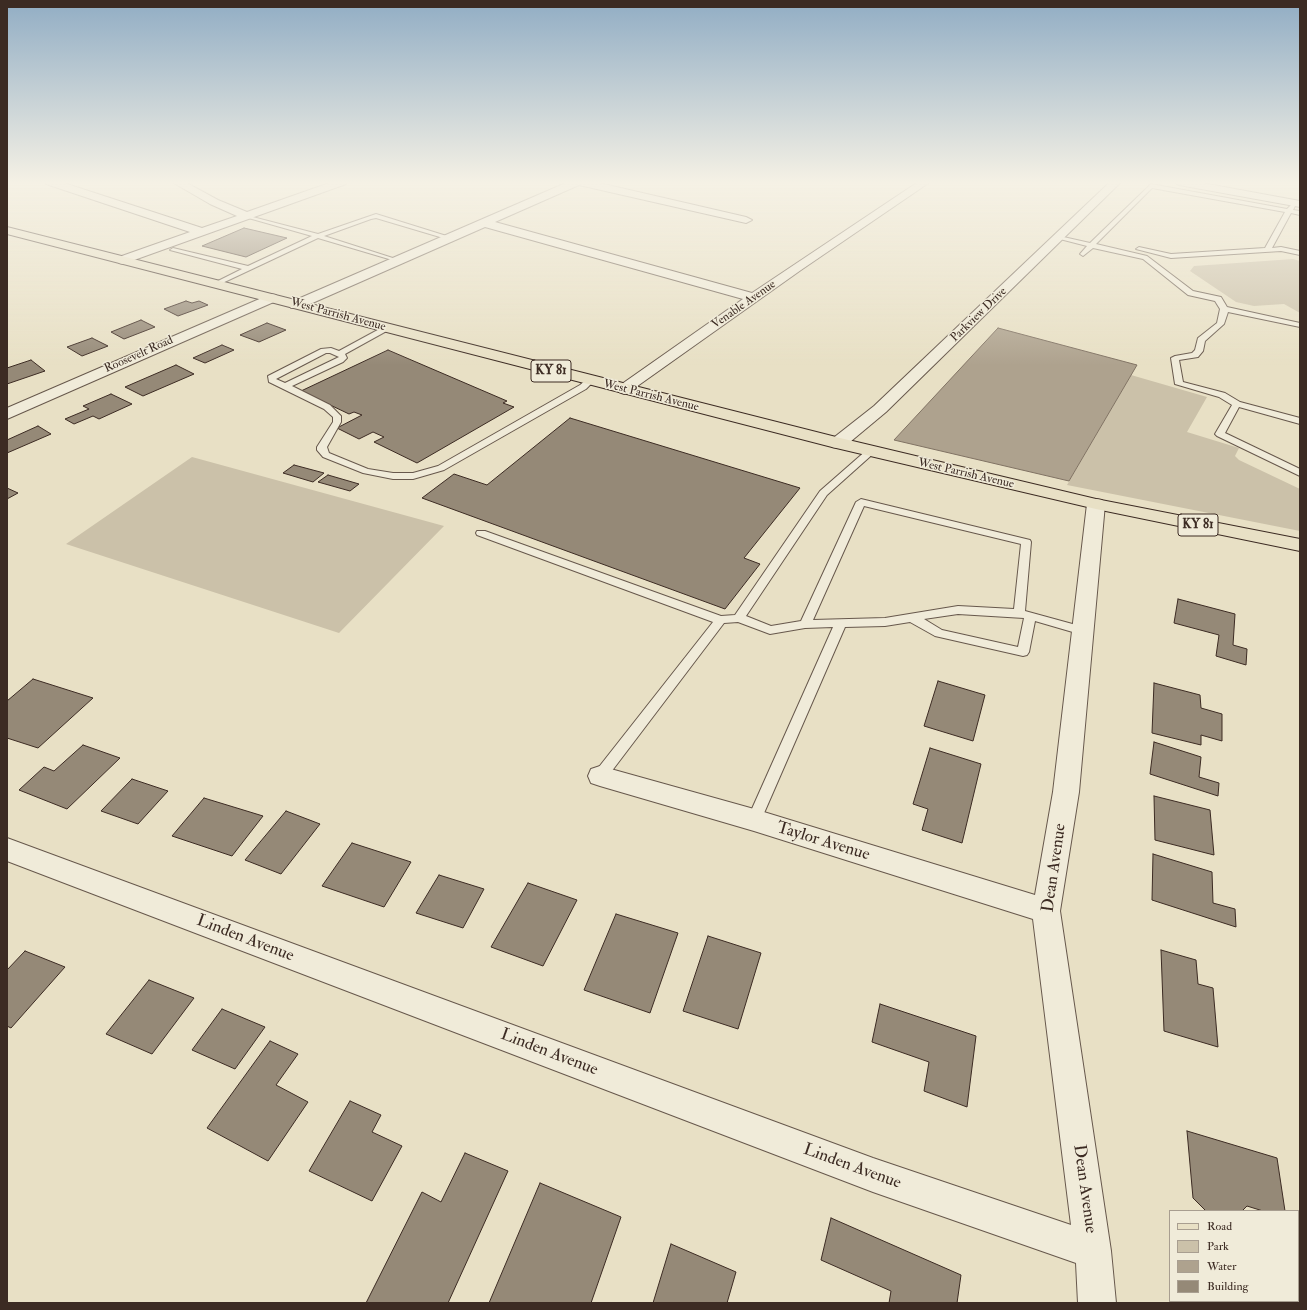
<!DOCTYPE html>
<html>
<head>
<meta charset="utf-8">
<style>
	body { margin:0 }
	#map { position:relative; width:1307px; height:1310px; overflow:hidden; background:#e8e0c5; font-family:"IM FELL Double Pica",serif }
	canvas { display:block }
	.frame { position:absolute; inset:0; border:8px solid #3c2b23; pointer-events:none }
	.legend { position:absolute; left:1169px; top:1210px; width:130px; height:92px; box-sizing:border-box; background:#f0ebd9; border:1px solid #a89e90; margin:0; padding:5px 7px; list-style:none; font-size:12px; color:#3c2b23 }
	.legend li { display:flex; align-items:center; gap:8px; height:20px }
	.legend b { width:20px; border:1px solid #a89e90 }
</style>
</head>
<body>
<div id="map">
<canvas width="1307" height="1310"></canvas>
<div class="frame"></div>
<ul class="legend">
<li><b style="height:5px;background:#e8e0c5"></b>Road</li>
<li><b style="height:11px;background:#cbc1a9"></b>Park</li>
<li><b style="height:11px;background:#aea28e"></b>Water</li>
<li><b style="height:11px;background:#958977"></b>Building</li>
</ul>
</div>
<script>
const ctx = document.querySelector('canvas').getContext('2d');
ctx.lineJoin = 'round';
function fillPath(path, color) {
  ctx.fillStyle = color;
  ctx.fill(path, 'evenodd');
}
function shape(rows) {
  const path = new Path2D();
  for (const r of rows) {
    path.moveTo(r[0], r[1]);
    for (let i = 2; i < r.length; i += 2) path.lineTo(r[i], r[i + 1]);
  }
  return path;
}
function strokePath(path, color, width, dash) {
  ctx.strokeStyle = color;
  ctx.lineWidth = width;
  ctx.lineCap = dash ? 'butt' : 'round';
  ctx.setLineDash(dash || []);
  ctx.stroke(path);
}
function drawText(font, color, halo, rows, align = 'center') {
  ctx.font = font + ' "IM FELL Double Pica",serif';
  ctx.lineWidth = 3;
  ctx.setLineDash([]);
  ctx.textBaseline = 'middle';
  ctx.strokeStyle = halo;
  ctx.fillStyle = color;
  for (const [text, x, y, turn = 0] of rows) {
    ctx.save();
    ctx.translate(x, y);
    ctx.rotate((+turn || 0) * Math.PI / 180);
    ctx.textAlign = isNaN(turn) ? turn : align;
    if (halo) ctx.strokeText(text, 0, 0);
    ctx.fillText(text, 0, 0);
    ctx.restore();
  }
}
const green = shape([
	[1293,259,1300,261,1300,313,1284,304,1254,306,1236,302,1190,271,1194,266],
	[1131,375,1207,397,1187,432,1239,448,1235,456,1239,460,1300,489,1300,531,1067,485],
	[192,457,444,526,339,633,66,544]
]);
const water = shape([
	[998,328,1137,365,1069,481,894,440,998,328]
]);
const building = shape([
	[244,228,287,238,246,257,202,246,244,228],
	[186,301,192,303,199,301,208,305,178,316,164,309,186,301],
	[141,320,155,327,124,339,111,332,141,320],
	[267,323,286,330,259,342,240,335,267,323],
	[92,338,108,346,82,356,67,347,92,338],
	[222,345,234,350,205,363,193,358,222,345],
	[388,350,507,401,503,403,514,407,417,463,374,442,384,437,373,432,359,439,337,428,362,415,354,412,349,414,301,391,388,350],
	[31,360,45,371,7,384,7,368,31,360],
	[176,365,194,374,143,396,125,387,176,365],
	[111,394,132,404,99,419,93,416,74,424,65,419,89,409,83,406,111,394],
	[570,418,800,488,744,558,760,564,725,609,422,498,454,474,487,485,570,418],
	[38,426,51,434,7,453,7,440,38,426],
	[294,465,324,473,313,482,283,473,294,465],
	[328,475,359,484,350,491,318,482,328,475],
	[7,488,18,493,7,499,7,488],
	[1178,599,1235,614,1233,645,1247,649,1246,665,1216,656,1219,635,1174,623,1178,599],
	[33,679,93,698,38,748,7,738,7,701,33,679],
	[938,681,985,695,973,741,924,726,938,681],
	[1154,683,1200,695,1201,708,1222,714,1222,741,1201,735,1201,745,1152,733,1154,683],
	[1154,742,1201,757,1199,777,1219,783,1218,796,1150,774,1154,742],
	[83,745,120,758,67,809,19,790,44,767,54,771,83,745],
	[930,748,981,764,962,843,922,830,928,809,913,804,930,748],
	[132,779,168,791,138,824,101,811,132,779],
	[1154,796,1210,810,1214,855,1155,840,1154,796],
	[204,798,263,816,232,856,172,836,204,798],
	[286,811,320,824,281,874,245,860,286,811],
	[352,843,411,862,384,907,322,886,352,843],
	[1153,854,1212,872,1213,903,1235,909,1236,927,1152,900,1153,854],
	[439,875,484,889,463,928,416,913,439,875],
	[528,883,577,900,543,966,491,947,528,883],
	[616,914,678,933,650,1013,584,990,616,914],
	[708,936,761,953,738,1029,683,1011,708,936],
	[1161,950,1196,960,1198,984,1213,988,1218,1047,1164,1031,1161,950],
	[25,951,65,967,11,1028,7,1026,7,970,25,951],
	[149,980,194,998,152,1054,106,1034,149,980],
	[880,1004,976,1036,967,1107,924,1091,929,1062,872,1042,880,1004],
	[222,1009,265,1027,235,1069,192,1050,222,1009],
	[270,1041,298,1054,276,1085,308,1102,268,1161,207,1128,270,1041],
	[350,1101,381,1115,372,1132,402,1146,372,1201,309,1171,350,1101],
	[1187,1131,1277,1158,1285,1211,1263,1211,1247,1206,1242,1211,1206,1211,1193,1198,1187,1131],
	[465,1153,508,1171,448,1303,366,1303,422,1192,441,1202,465,1153],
	[540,1183,621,1217,591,1303,489,1303,540,1183],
	[831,1218,961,1275,957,1303,889,1303,891,1291,821,1260,831,1218],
	[671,1244,736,1272,727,1303,653,1303,671,1244]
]);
const service = shape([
	[1151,184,1287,209,1292,204,1295,206,1293,210,1300,211,1300,215,1291,213,1272,248,1281,247,1300,251,1300,255,1281,251,1171,258,1136,249,1139,247,1171,254,1265,248,1285,212,1152,188,1096,244,1147,256,1193,291,1221,297,1227,307,1300,323,1300,327,1228,312,1224,324,1205,341,1203,351,1198,357,1179,360,1183,382,1225,393,1240,402,1300,418,1300,424,1239,407,1225,433,1300,469,1300,476,1217,436,1215,434,1232,405,1219,397,1175,384,1171,358,1175,356,1192,353,1195,350,1198,338,1217,323,1220,309,1215,301,1188,295,1143,259,1093,248,1083,256,1080,254,1087,246,1056,238,1059,236,1090,243,1151,184],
	[376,214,453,238,450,240,376,218,371,219,324,236,399,260,399,262,318,238,216,286,214,285,214,283,242,269,170,250,173,248,248,266,312,236,245,217,245,215,318,234,376,214],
	[385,326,392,328,345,354,347,358,343,362,292,386,330,405,341,416,341,422,327,447,329,453,368,469,393,473,413,473,438,466,580,385,587,379,593,379,594,381,586,389,444,470,413,479,393,479,363,473,323,457,317,450,317,447,333,422,333,417,324,409,269,382,268,376,321,349,331,348,339,351,385,326],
	[326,353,330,353,339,357,285,383,276,379,326,353],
	[871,448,874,449,874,453,827,495,746,616,771,626,801,621,856,502,861,499,1030,540,1031,542,1025,611,1087,628,1089,631,1087,634,1083,635,1035,621,1029,652,1027,655,1023,656,935,636,910,622,885,626,845,627,761,820,759,824,754,826,749,824,747,820,833,627,805,628,770,634,738,622,724,623,605,780,600,781,595,780,593,776,595,772,713,622,477,535,476,533,477,531,485,531,721,616,735,615,820,491,868,449,871,448],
	[864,506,1021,544,1014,609,958,606,885,618,813,620,864,506],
	[958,614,1024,618,1018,647,942,630,924,619,958,614]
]);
const minor = shape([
	[45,182,61,182,202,228,237,216,210,204,172,182,185,182,218,200,247,212,332,182,347,182,346,184,123,264,119,263,117,260,119,257,190,232,46,184,45,182],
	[568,182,595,182,746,217,752,220,746,223,579,185,495,222,752,293,918,182,930,182,801,270,629,392,624,394,619,392,616,389,619,386,743,299,485,227,301,308,291,308,289,305,291,302,568,182],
	[1110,182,1121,182,886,412,844,447,838,448,832,447,830,443,832,439,874,406,1110,182],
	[1174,182,1197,182,1300,201,1300,207,1179,185,1174,182],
	[271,294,276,295,278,298,276,301,7,419,7,408,271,294],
	[1096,499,1102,500,1105,504,1079,792,1060,911,1111,1251,1116,1303,1078,1303,1076,1263,873,1192,7,861,7,838,873,1158,1071,1225,1033,919,754,831,600,786,591,783,588,776,591,769,600,766,754,809,1035,895,1053,792,1087,504,1090,500,1096,499]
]);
const primary = shape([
	[7,227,840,438,1096,499,1300,539,1300,551,1096,509,832,447,7,234,7,227]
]);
const farStreetnames = [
	["Venable Avenue",744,305,-35],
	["West Parrish Avenue",338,315,15],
	["Parkview Drive",979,315,-44],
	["Roosevelt Road",139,355,-24],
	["West Parrish Avenue",651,396,14],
	["West Parrish Avenue",966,474,13]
];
const shields = [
	[551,371,40],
	[1198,525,40]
];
const shieldNames = [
	["KY 81",551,371],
	["KY 81",1198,525]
];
const nearStreetnames = [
	["Taylor Avenue",823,842,17],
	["Dean Avenue",1055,868,-82],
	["Linden Avenue",245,939,21],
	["Linden Avenue",549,1053,21],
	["Linden Avenue",852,1167,20],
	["Dean Avenue",1084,1189,82]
];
fillPath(green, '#cbc1a9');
fillPath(water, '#aea28e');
strokePath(water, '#807263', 1);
fillPath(building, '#958977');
strokePath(building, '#3c2b23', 1);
strokePath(service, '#67584c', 2);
strokePath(minor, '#67584c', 2);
strokePath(primary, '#3c2b23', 2);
fillPath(service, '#f0ebd9');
fillPath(minor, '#f0ebd9');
fillPath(primary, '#e8e0c5');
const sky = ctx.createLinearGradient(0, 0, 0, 365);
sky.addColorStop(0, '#91adc4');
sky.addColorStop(0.5, '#f5f1e5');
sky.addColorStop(1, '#f5f1e500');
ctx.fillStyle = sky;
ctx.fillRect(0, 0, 1307, 365);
drawText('12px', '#3c2b23', '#f0ebd9', farStreetnames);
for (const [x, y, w] of shields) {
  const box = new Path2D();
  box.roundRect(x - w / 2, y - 11, w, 22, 3);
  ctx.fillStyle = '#f0ebd9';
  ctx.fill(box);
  strokePath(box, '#3c2b23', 1);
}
drawText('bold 13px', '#3c2b23', null, shieldNames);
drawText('17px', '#3c2b23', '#f0ebd9', nearStreetnames);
</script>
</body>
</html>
